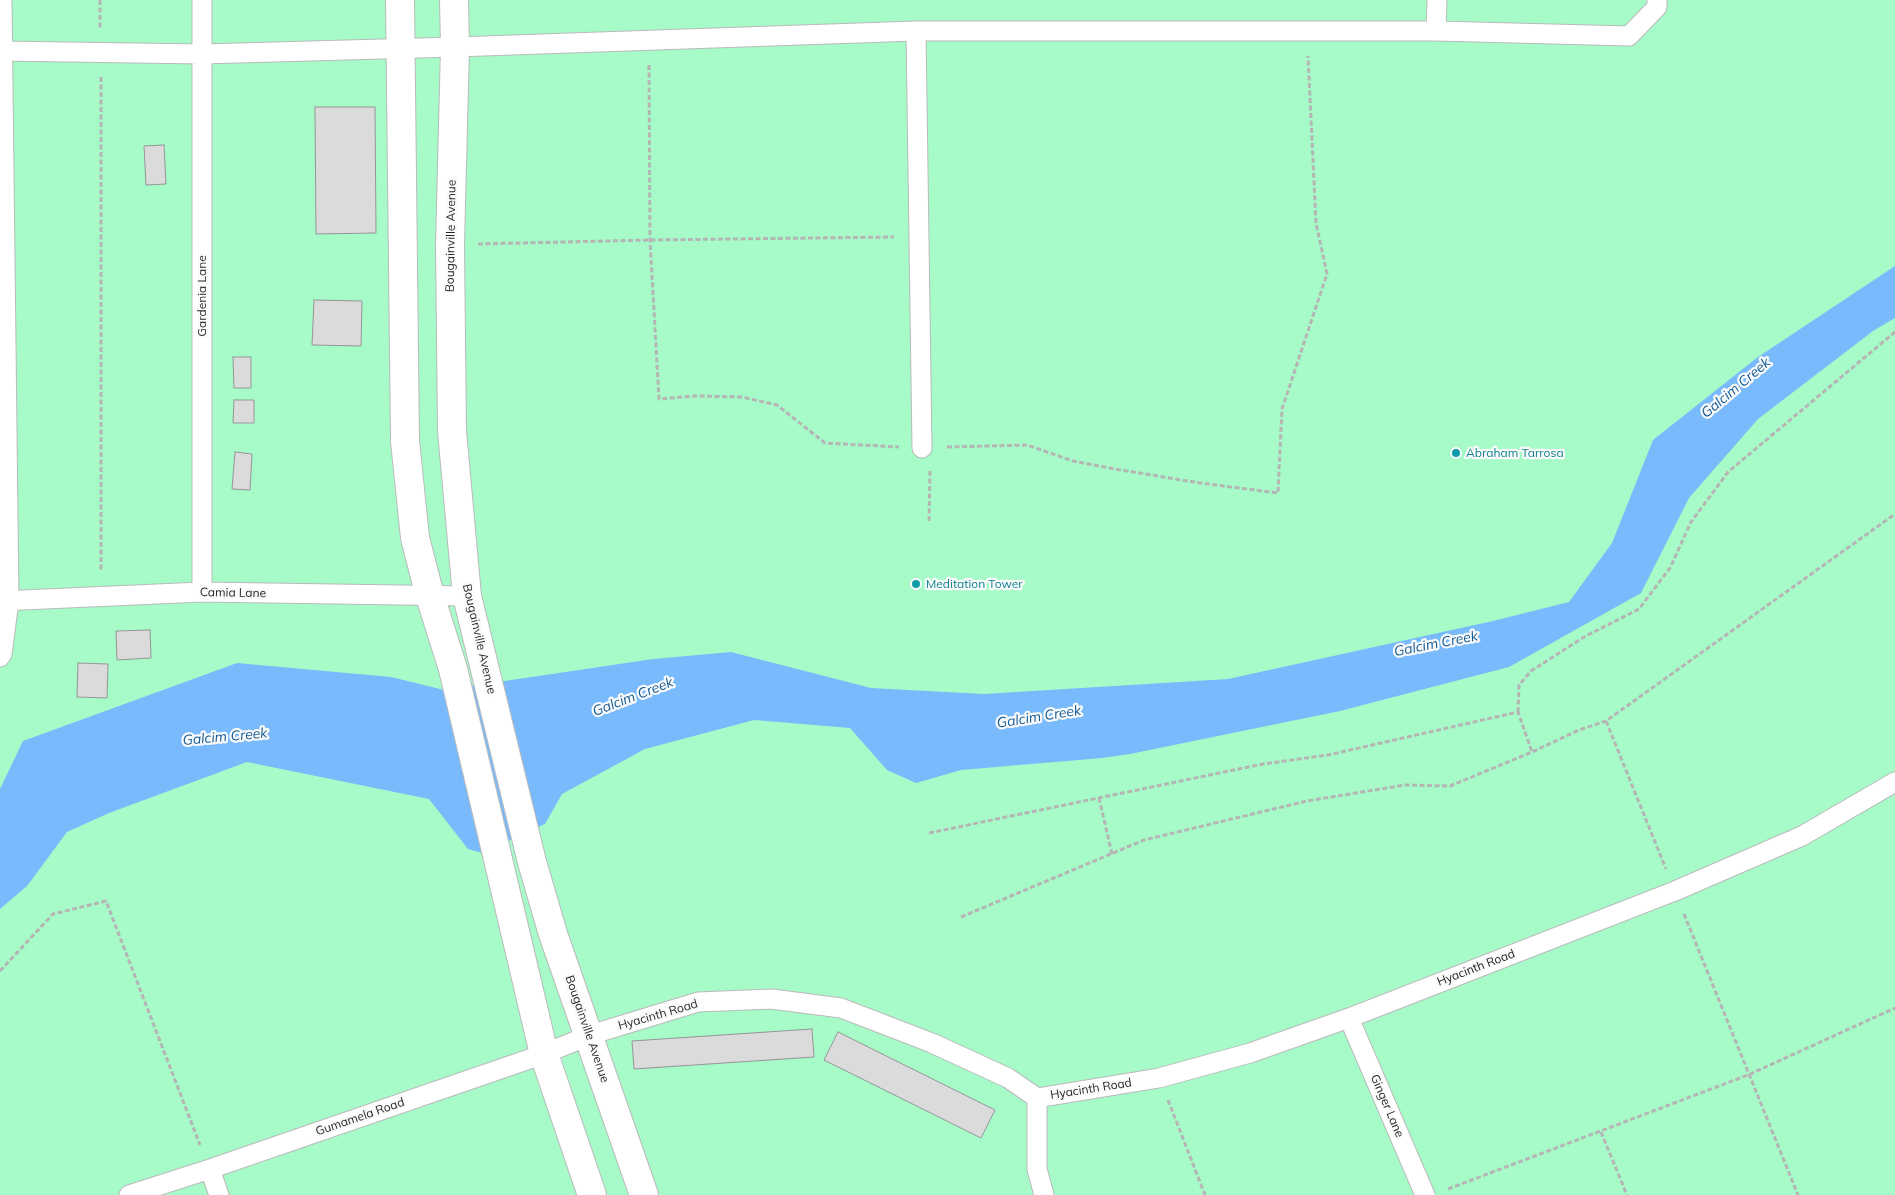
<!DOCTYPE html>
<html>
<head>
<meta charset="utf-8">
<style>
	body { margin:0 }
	canvas { display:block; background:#fafafb }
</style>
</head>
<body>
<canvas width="1895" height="1195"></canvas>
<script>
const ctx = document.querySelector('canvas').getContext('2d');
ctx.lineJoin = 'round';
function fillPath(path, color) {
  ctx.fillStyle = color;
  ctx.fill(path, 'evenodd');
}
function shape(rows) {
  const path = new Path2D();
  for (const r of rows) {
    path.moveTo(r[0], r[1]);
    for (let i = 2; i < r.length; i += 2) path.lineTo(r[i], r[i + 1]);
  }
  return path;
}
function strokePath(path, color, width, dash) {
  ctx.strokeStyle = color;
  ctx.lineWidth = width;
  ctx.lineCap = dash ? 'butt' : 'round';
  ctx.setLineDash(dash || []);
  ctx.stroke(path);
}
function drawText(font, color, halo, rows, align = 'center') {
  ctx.font = font + ' Mulish,sans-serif';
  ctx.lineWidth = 4.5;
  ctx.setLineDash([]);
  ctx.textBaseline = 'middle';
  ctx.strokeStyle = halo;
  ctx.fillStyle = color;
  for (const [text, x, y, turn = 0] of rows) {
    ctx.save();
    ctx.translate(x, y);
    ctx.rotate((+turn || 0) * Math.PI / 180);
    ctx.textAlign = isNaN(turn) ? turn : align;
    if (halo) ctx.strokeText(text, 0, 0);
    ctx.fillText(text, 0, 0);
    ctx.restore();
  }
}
const green = shape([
	[0,0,1895,0,1895,1195,0,1195]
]);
const water = shape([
	[1895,266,1895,318,1873,331,1758,419,1689,498,1641,593,1509,667,1340,711,1130,754,1102,758,961,770,916,783,887,770,850,728,754,720,645,749,562,794,545,824,482,853,468,849,429,799,247,762,109,813,67,832,27,886,0,909,0,789,23,741,237,663,391,677,444,690,653,659,731,652,871,688,984,694,1228,679,1493,621,1569,602,1612,543,1653,440,1758,357]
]);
const building = shape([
	[315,107,375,107,376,233,316,234,315,107],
	[164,145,166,184,146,185,144,146,164,145],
	[314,300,362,301,361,346,312,345,314,300],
	[233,357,251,357,251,388,234,388,233,357],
	[234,400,254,400,254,423,233,423,234,400],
	[235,452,252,454,250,490,232,489,235,452],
	[150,630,151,658,117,660,116,631,150,630],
	[78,663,108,664,107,698,77,697,78,663],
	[812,1029,814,1057,634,1069,632,1041,812,1029],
	[838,1032,995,1110,981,1138,824,1060,838,1032]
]);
const path = shape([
	[100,0,100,29],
	[649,65,650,240,659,399,695,396,742,397,777,405,825,443,899,447],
	[101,77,101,571],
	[478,244,650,240,894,237],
	[947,447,1027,445,1073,461,1115,469,1200,483,1278,493,1282,409,1327,274,1316,223,1308,56],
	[929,521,930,471],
	[1518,712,1519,685,1531,671,1584,637,1639,609,1670,568,1691,522,1728,472,1895,332],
	[1606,721,1666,869],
	[1099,798,1112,854],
	[929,833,1263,764,1328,755,1518,712,1532,752],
	[1684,914,1798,1195],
	[961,917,1144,840,1307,801,1405,785,1450,786,1532,752,1579,730,1606,721,1895,514],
	[0,971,53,914,106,901,200,1145],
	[1168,1100,1205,1195],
	[1601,1132,1627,1195],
	[1448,1189,1748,1075,1895,1008]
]);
const service = shape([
	[202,0,202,592],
	[916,31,922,448],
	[1436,31,1437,0],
	[0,51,202,54,455,47,916,31,1436,31,1629,36,1657,7,1657,0],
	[0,601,202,592,467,596],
	[0,657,2,654,9,601,2,0],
	[1349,1018,1425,1195],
	[1037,1098,1037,1169,1044,1195],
	[210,1169,219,1195],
	[129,1195,210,1169,544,1054,590,1035,698,1002,772,999,841,1008,932,1043,1008,1078,1037,1098,1159,1078,1250,1053,1349,1018,1675,891,1802,836,1895,782]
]);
const minor = shape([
	[400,0,405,441,415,538,430,596,453,669,544,1054,592,1195],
	[454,0,455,47,450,245,452,431,467,596,532,862,553,934,644,1195]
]);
const markers = [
	[1456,453,5,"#0f9aa8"],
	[916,584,5,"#0f9aa8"]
];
const streetNames = [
	["Bougainville Avenue",451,236,-89],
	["Gardenia Lane",202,296,-90],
	["Camia Lane",233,593,1],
	["Bougainville Avenue",479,639,77],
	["Hyacinth Road",1476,968,-21],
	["Hyacinth Road",658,1015,-16],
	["Bougainville Avenue",587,1029,71],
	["Hyacinth Road",1091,1089,-9],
	["Ginger Lane",1387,1106,67],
	["Gumamela Road",360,1117,-19]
];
const cultureNames = [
	["Abraham Tarrosa",1466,453],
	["Meditation Tower",926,584]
];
const waterNames = [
	["Galcim Creek",1736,388,-40],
	["Galcim Creek",1436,644,-11],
	["Galcim Creek",633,697,-21],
	["Galcim Creek",1039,717,-9],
	["Galcim Creek",225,737,-5]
];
fillPath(green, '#a6fbc8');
fillPath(water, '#78bafb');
fillPath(building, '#dbdbdc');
strokePath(building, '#969697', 1);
strokePath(service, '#bababb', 21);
strokePath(minor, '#bababb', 30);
strokePath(path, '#b5b5b6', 3, [5, 2.5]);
strokePath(service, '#fff', 19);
strokePath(minor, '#fff', 28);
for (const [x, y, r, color] of markers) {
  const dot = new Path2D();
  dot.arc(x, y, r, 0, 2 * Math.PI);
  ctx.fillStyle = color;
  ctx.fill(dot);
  strokePath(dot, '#fafafb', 2);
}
drawText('12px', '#272728', '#fafafb', streetNames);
drawText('12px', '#0d838f', '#fafafb', cultureNames, 'left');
drawText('italic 14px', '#125b95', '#fafafb', waterNames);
</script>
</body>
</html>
